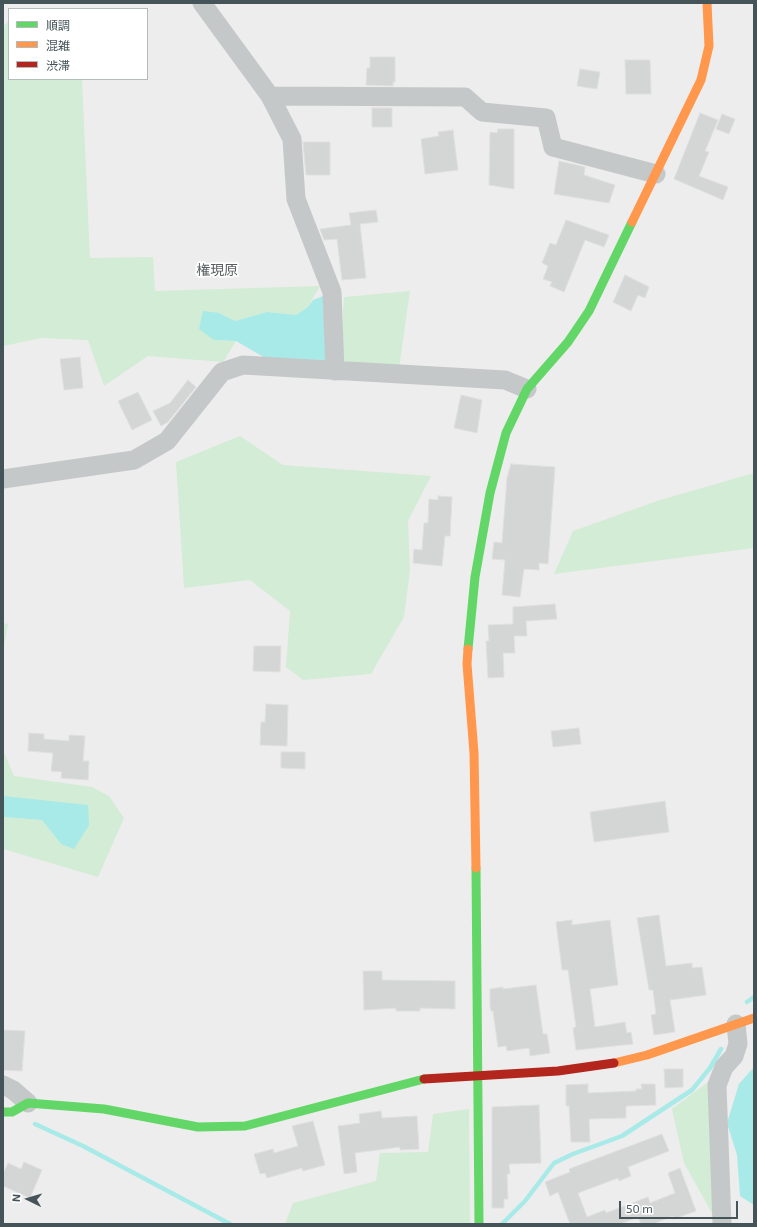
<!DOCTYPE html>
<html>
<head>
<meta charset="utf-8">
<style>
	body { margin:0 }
	#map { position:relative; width:757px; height:1227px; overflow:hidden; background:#eeeded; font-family:"Exo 2","Noto Sans JP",sans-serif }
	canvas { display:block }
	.frame { position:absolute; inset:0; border:4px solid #455459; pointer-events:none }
	.legend { position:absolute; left:8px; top:8px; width:140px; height:72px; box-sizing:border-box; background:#fff; border:1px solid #b5bbbd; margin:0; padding:5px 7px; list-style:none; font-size:12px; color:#455459 }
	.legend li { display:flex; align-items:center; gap:8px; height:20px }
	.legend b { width:20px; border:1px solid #b5bbbd }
	.north { position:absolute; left:8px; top:1179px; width:40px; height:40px; -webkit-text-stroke:3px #fff; paint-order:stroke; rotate:275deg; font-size:11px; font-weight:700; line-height:16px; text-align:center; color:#455459 }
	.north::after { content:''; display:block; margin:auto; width:14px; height:18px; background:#455459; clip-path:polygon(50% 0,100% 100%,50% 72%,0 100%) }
	.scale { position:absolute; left:619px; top:1201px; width:119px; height:18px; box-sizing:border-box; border:2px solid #455459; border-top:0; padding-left:5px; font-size:12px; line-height:14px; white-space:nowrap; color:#455459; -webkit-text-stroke:3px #fff; paint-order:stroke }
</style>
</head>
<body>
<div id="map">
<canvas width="757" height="1227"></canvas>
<div class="frame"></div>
<ul class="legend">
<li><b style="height:5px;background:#63d668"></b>順調</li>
<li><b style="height:5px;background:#ff974d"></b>混雑</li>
<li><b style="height:5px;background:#b3261e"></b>渋滞</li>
</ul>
<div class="north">N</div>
<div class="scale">50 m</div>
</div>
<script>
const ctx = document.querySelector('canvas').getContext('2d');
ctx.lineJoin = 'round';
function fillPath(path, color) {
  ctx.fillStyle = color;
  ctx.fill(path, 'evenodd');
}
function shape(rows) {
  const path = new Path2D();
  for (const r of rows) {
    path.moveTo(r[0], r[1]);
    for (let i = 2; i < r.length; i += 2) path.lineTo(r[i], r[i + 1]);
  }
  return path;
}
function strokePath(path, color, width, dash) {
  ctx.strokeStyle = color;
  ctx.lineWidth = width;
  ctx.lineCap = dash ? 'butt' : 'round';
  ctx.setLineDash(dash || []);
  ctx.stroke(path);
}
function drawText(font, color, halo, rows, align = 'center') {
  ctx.font = font + ' "Exo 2","Noto Sans JP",sans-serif';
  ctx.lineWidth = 3.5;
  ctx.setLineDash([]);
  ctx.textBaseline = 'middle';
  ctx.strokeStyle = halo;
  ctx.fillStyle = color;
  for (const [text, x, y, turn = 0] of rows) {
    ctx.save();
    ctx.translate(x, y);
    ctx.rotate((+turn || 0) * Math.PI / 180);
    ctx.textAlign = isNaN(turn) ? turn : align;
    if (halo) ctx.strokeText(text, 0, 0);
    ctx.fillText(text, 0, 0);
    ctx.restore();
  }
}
const green = shape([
	[9,20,9,79,82,79,90,258,153,257,155,291,320,286,308,307,296,315,267,312,235,321,219,313,214,340,236,341,223,362,148,356,104,386,88,340,41,338,3,346,3,27],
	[410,291,399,368,340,362,344,297],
	[240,436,283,465,431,476,408,521,410,570,404,617,371,674,303,680,286,667,290,611,250,580,184,588,176,462],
	[754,473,754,548,554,574,573,531,660,500],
	[3,623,8,624,3,652],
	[3,750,14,776,92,787,109,796,124,818,98,877,3,849,3,817,42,820,61,844,89,825,3,796],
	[708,1082,714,1217,684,1163,672,1109],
	[469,1109,470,1224,285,1224,293,1203,376,1181,380,1153,428,1152,433,1114]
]);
const water = shape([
	[323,296,326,360,267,359,236,341,214,340,199,329,203,311,219,313,235,321,267,312,296,315,308,307,313,300],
	[3,796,88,805,89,825,74,849,61,844,42,820,3,817],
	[754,1067,754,1205,740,1196,737,1155,727,1123,739,1084]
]);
const stream = shape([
	[747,1002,754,997],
	[35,1124,83,1146,230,1224],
	[502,1224,525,1201,554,1163,573,1154,622,1136,692,1090,710,1068,721,1049]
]);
const building = shape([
	[370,57,395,57,395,82,393,82,393,86,366,85,367,68,370,68,370,57],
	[625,60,650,60,651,94,626,94,625,60],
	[580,69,600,72,597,89,577,86,580,69],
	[372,108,392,108,392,127,372,127,372,108],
	[700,113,718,120,705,151,709,152,699,176,728,187,723,200,674,179,700,113],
	[722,114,735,119,729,134,716,129,722,114],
	[498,129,514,129,514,189,489,185,490,132,497,133,498,129],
	[453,130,458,170,425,174,421,139,439,136,438,132,453,130],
	[303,142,330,142,330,175,306,175,303,142],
	[559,161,585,167,584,175,615,185,609,203,554,194,559,161],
	[376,210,378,222,360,224,366,278,342,280,337,239,324,240,320,229,351,225,349,213,376,210],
	[566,220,609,235,604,247,585,240,564,292,550,286,552,282,543,279,548,266,542,263,550,243,556,245,566,220],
	[625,275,649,287,645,298,638,295,631,311,613,302,625,275],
	[80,357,83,388,64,390,60,359,80,357],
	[188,380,196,387,168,422,161,426,153,411,170,403,188,380],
	[138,392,152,420,132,430,118,401,138,392],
	[461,395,482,400,477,433,454,428,461,395],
	[511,464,555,467,548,564,539,563,539,570,524,569,520,597,502,595,505,560,492,559,494,542,502,543,507,478,511,464],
	[438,496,452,497,450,536,445,536,442,566,413,563,414,549,422,550,424,523,428,523,429,499,438,500,438,496],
	[555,604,557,619,526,621,527,636,514,636,515,653,503,653,504,677,488,678,486,641,489,641,488,625,513,624,513,607,555,604],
	[254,646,281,646,280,672,253,671,254,646],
	[266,704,288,705,287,746,260,745,261,722,265,722,266,704],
	[579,728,581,744,553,747,551,731,579,728],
	[29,733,44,734,44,739,69,741,69,735,85,736,83,761,89,761,88,780,61,778,62,772,51,771,53,753,28,751,29,733],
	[281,752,305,752,305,769,281,768,281,752],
	[665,801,669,832,594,842,590,812,665,801],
	[659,915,666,966,692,963,692,968,702,967,706,995,670,1000,675,1032,654,1035,651,1015,656,1014,653,990,649,990,637,918,659,915],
	[572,920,572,925,610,920,618,985,590,989,595,1027,625,1022,627,1033,631,1032,633,1044,576,1050,573,1028,576,1027,568,970,562,970,556,922,572,920],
	[363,971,382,971,382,980,455,981,455,1009,420,1008,420,1011,396,1011,396,1008,364,1010,363,971],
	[536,985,543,1034,547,1034,550,1053,530,1056,529,1048,507,1051,506,1046,498,1047,493,1011,491,1011,490,1006,490,989,503,987,503,989,536,985],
	[3,1030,25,1031,22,1071,3,1070,3,1030],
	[664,1069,683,1069,683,1087,665,1088,664,1069],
	[588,1084,588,1093,636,1091,636,1089,642,1089,641,1084,655,1084,656,1105,626,1106,626,1118,589,1119,590,1142,571,1142,569,1106,566,1106,566,1085,588,1084],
	[539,1105,541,1163,509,1164,510,1174,507,1174,508,1199,504,1199,504,1208,492,1208,492,1107,539,1105],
	[381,1111,382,1118,417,1116,419,1149,400,1150,400,1147,355,1153,357,1172,344,1174,338,1126,360,1123,359,1114,381,1111],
	[313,1121,325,1165,303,1171,302,1168,267,1178,265,1173,260,1174,254,1154,273,1149,274,1153,298,1146,292,1126,313,1121],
	[662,1134,669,1151,628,1167,631,1176,619,1181,618,1178,578,1193,587,1217,605,1210,606,1213,648,1197,650,1203,675,1193,668,1173,680,1168,696,1211,674,1219,673,1216,653,1224,641,1224,638,1217,620,1224,570,1224,558,1192,550,1196,545,1182,570,1172,569,1169,662,1134],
	[24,1162,42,1170,30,1198,3,1186,3,1174,8,1163,21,1169,24,1162]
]);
const street = shape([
	[202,3,270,96,292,139,296,199,332,292,335,371],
	[270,96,465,97,482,112,546,118,553,147,656,174],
	[3,479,134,460,167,441,222,372,243,365,505,380,527,389],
	[3,1085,13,1090,28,1103],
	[722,1224,717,1085,724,1067,734,1056,738,1044,736,1024]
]);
const fast = shape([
	[468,649,475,577,490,493,506,433,527,389,568,342,589,311,632,222],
	[476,868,479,1224],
	[3,1112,12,1112,28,1103,104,1109,198,1127,245,1126,424,1079]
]);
const slow = shape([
	[632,222,701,80,709,46,707,3],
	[468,649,467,664,474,753,476,868],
	[614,1063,647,1055,754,1018]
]);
const jam = shape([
	[424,1079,558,1071,614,1063]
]);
const neighbourhoodNames = [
	["権現原",217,270]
];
fillPath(green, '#d2ecd5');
fillPath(water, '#a7eae7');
strokePath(stream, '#a7eae7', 4.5);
fillPath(building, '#d4d5d5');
strokePath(building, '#dfdfe0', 1);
strokePath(street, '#c5c8c9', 19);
strokePath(fast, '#63d668', 9);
strokePath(slow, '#ff974d', 9);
strokePath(jam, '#b3261e', 9);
drawText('14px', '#595f61', '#fff', neighbourhoodNames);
</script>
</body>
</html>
